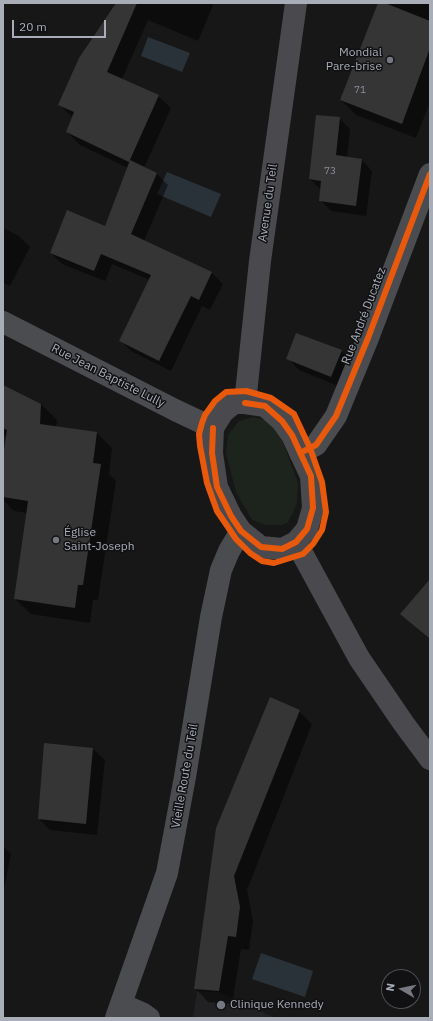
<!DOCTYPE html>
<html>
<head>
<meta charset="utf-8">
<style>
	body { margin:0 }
	#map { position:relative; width:433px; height:1021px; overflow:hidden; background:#171717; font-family:"IBM Plex Sans",sans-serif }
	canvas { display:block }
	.frame { position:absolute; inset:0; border:4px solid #a8adb8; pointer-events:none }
	.north { position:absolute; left:381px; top:969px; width:40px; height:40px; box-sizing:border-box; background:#111113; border:1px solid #4d4f55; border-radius:50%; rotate:279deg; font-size:11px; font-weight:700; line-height:16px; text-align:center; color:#a8adb8 }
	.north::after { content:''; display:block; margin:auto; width:14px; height:18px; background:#757880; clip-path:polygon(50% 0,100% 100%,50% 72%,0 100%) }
	.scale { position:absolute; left:12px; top:20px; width:94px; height:18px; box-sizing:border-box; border:2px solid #a8adb8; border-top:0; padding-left:5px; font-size:12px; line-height:14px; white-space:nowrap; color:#a8adb8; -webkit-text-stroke:3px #111113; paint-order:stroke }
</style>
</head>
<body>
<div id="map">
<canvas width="433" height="1021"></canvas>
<div class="frame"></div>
<div class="north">N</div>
<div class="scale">20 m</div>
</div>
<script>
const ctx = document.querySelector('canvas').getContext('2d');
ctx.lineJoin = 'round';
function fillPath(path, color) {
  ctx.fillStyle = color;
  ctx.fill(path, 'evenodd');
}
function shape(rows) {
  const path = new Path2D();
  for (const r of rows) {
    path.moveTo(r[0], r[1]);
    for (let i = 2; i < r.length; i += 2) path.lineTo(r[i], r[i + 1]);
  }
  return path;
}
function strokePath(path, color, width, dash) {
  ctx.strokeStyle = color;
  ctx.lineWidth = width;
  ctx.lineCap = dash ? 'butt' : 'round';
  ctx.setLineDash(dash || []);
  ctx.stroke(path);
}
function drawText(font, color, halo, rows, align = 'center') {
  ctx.font = font + ' "IBM Plex Sans",sans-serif';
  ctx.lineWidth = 3;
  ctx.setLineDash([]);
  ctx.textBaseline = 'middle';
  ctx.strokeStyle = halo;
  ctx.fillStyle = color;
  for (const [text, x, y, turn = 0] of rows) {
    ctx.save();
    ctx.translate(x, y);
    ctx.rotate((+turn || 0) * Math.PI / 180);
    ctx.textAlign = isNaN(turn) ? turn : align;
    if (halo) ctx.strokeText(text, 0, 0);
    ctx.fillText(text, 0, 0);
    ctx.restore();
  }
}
const built = shape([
	[197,991,219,992,275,1018,193,1018]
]);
const green = shape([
	[253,417,269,421,281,437,298,483,297,502,292,515,287,523,281,525,266,525,252,520,236,492,226,453,228,435,239,421]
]);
const water = shape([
	[148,37,190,53,182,72,141,56],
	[167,172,221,194,211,217,157,194],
	[261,953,313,971,305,997,252,979]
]);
const shadow = shape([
	[117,3,214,3,198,41,148,20,122,79,158,96,171,108,144,168,157,174,168,185,144,241,212,273,223,284,210,310,202,306,171,371,131,351,120,340,150,280,112,264,105,281,62,264,51,253,105,227,128,168,80,145,67,132,72,117,59,104],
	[379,3,430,3,430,102,416,138,356,115,341,100],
	[339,118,350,129,347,158,362,160,372,171,366,216,331,211,320,200,320,189,310,179],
	[3,228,19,236,30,247,10,286,3,283],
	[341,351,353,362,343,388,299,370,288,358],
	[3,386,41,404,57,420,56,427,97,433,112,448,109,474,116,481,98,600,93,600,90,623,31,614,15,599,27,513,14,511,3,500,3,463,7,437,3,435],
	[430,580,430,640,401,614],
	[299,711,312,724,247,890,253,921,249,950,241,949,232,1004,208,1002,195,988,217,829],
	[93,749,105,760,97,835,50,830,39,819],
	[3,846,11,854,3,893]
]);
const building = shape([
	[116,3,137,3,107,72,159,95,129,162,66,132,74,112,58,105,79,58],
	[378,3,385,3,430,21,430,48,402,124,340,100],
	[316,115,340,117,336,155,362,159,356,206,319,201,321,181,309,179],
	[130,160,157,173,131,234,212,272,199,300,191,296,159,361,119,341,151,275,101,254,94,271,50,253,67,210,105,226],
	[296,333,342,350,331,377,286,359],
	[3,385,41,404,40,424,97,432,93,463,101,464,83,585,78,585,75,608,14,599,28,501,3,497,3,456,7,430,3,428],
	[430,579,430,639,400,614],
	[270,697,300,710,234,876,240,907,236,937,228,936,219,991,194,989,216,828],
	[44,743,93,748,86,824,38,819]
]);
const street = shape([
	[3,322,175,410,213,428],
	[300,453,316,445,336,416,368,338,430,174],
	[121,1004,142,1013,149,1018],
	[116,1018,167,873,185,777,211,617,221,570,229,551,241,531]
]);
const secondary = shape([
	[234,403,245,403,265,406,282,421,292,435,311,476,313,508,307,529,296,542,282,549,261,547,241,531,231,516,217,487,212,453,213,428,223,412,234,403],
	[245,403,260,261,296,3],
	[296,542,359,658,404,724,430,759]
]);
const cycleway = shape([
	[246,391,271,398,294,414,310,448,322,482,326,512,322,530,313,544,303,554,274,563,262,561,250,553,236,539,217,511,207,483,200,446,199,434,202,423,205,415,215,401,226,392,246,391],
	[213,428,212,453,217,487,231,516,241,531,261,547,282,549,296,542,307,529,313,508,311,476,292,435,282,421,265,406,245,403],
	[304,451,316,445,336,416,368,338,430,174]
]);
const markers = [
	[390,60,4,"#757880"],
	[56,540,4,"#757880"],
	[221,1005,5,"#757880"]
];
const numberNames = [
	["71",360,90],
	["73",330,171]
];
const poiNames = [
	["Mondial",382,53,"right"],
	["Pare-brise",382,67,"right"],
	["Église",64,533],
	["Saint-Joseph",64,547],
	["Clinique Kennedy",230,1005]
];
const streetNames = [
	["Avenue du Teil",268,203,-82],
	["Rue André Ducatez",364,316,-69],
	["Rue Jean Baptiste Lully",108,376,27],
	["Vieille Route du Teil",185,776,-80]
];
fillPath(built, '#212123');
fillPath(green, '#1d241e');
fillPath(water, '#2a3239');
fillPath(shadow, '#0007');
fillPath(building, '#353536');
strokePath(street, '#4b4c50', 22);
strokePath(secondary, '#4a4a4e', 22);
strokePath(cycleway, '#e8590c', 6);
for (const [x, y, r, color] of markers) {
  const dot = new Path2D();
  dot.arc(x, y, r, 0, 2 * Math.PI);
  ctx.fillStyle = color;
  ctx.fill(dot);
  strokePath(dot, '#111113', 1.5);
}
drawText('10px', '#8b8f98', null, numberNames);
drawText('12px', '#a8adb8', '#111113', poiNames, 'left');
drawText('12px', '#a8adb8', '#111113', streetNames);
</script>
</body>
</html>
